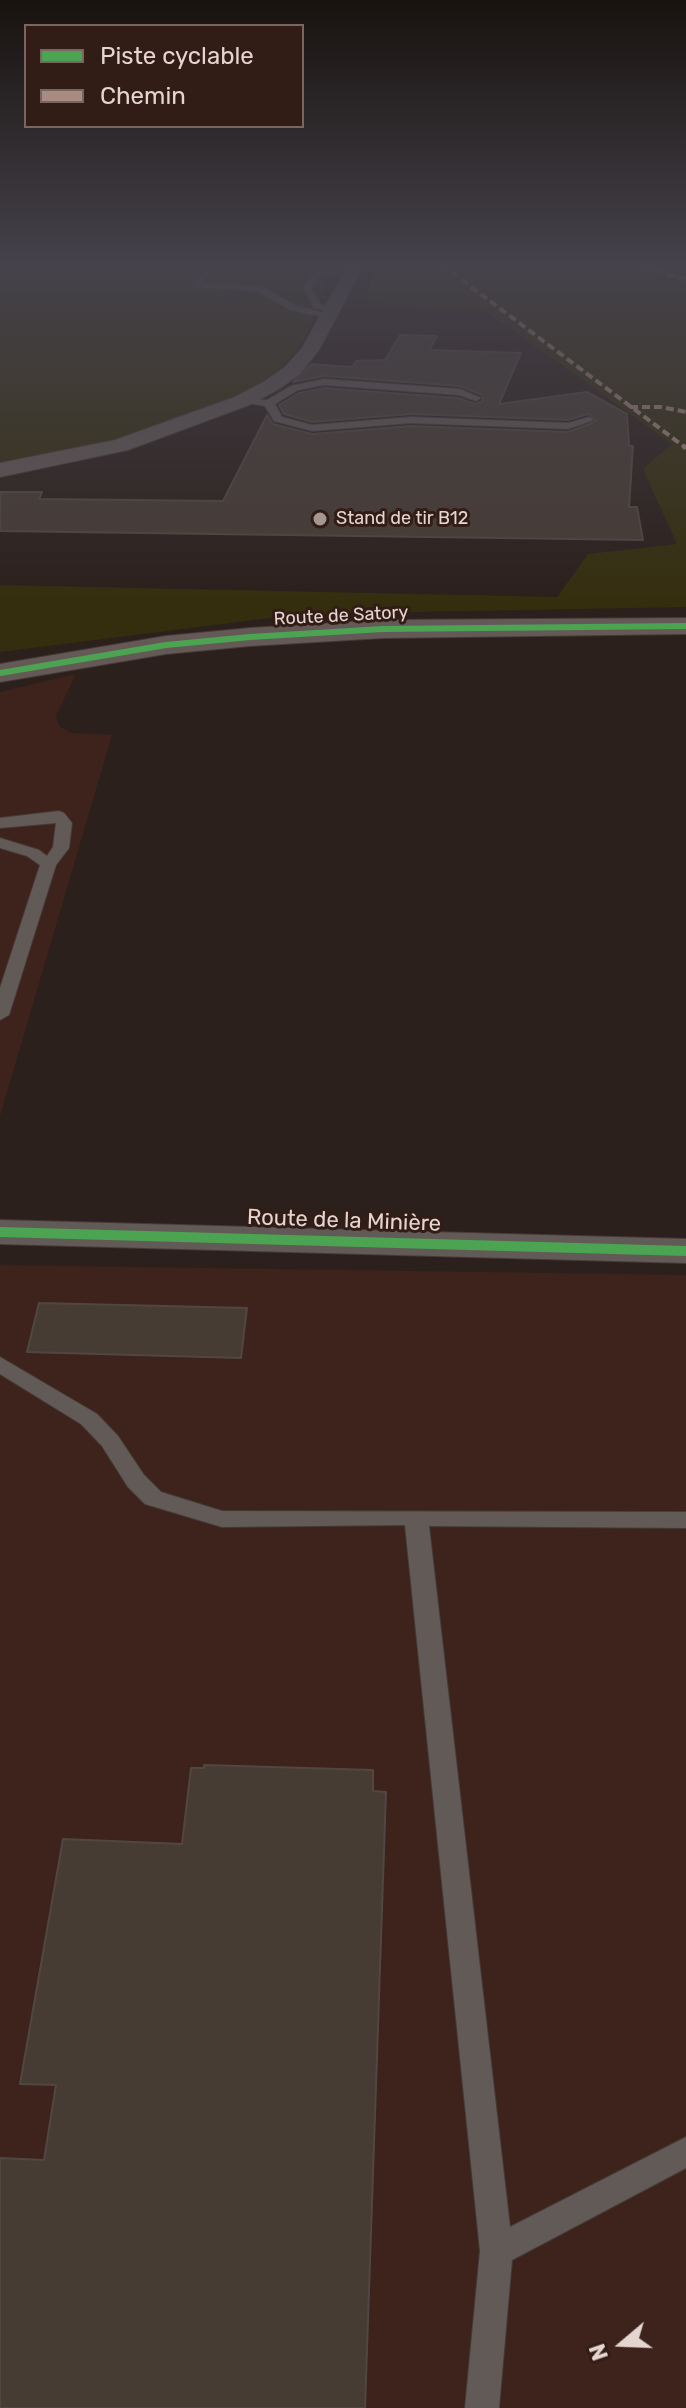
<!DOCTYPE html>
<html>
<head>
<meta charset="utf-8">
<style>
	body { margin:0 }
	#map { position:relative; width:686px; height:2408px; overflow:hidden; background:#2c201c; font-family:Rubik,sans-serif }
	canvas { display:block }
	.legend { position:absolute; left:24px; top:24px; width:280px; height:104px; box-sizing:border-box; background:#321c16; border:2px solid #796661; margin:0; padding:10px 14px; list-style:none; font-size:24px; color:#e4d5d1 }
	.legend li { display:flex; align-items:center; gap:16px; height:40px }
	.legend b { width:40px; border:2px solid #796661 }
	.north { position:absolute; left:582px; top:2304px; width:80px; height:80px; -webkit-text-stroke:6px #321c16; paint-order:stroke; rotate:251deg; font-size:22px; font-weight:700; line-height:32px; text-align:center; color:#e4d5d1 }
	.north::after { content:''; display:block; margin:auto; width:28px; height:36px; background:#e4d5d1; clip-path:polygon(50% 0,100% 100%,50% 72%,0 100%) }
</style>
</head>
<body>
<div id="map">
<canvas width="686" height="2408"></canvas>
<ul class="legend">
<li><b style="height:10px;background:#4ca352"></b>Piste cyclable</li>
<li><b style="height:10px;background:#a88b81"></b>Chemin</li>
</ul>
<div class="north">N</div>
</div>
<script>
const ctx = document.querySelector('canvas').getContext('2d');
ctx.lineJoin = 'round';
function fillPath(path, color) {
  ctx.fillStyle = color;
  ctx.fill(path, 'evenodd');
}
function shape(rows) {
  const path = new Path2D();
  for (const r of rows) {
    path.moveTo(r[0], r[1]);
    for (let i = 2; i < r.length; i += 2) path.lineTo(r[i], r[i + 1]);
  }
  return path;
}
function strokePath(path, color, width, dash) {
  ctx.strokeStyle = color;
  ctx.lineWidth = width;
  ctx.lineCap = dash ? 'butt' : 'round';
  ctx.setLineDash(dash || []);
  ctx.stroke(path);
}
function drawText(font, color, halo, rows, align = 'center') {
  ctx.font = font + ' Rubik,sans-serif';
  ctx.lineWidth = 6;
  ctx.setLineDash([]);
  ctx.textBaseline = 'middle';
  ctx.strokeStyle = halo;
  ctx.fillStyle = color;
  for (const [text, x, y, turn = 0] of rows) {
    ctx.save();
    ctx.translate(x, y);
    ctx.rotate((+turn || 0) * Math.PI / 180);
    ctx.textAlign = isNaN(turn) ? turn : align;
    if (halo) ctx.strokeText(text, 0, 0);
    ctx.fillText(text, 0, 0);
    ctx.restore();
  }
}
const built = shape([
	[76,674,56,716,59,726,71,733,112,735,0,1116,0,692],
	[0,1265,686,1275,686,2408,0,2408]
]);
const green = shape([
	[0,265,333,265,308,332,296,351,280,368,256,385,228,400,127,437,0,464],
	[374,265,686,265,686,607,302,614,0,652,0,585,557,597,588,554,677,544,643,469,672,444,486,311,366,302]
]);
const building = shape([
	[400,335,437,336,429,350,521,353,499,404,587,392,627,414,629,446,633,446,629,507,637,507,643,540,0,531,0,492,42,492,39,499,223,501,267,415,273,424,312,434,411,426,568,432,597,421,588,414,568,420,411,414,312,422,284,414,279,405,299,393,324,388,458,398,475,404,483,401,482,395,460,386,324,376,293,382,312,364,352,367,356,361,385,360,400,335],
	[39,1303,247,1308,241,1358,27,1352,39,1303],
	[204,1765,373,1770,373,1791,386,1792,365,2408,0,2408,0,2158,44,2160,56,2085,20,2084,63,1839,182,1844,191,1768,204,1768,204,1765]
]);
const lane = shape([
	[207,265,215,265,203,283,262,286,296,306,333,315,328,318,290,310,257,291,194,287,207,265],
	[315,270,356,273,320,275,311,288,320,304,334,308,334,312,314,308,303,288,315,270],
	[324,379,460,389,481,398,476,401,459,395,324,385,298,390,275,404,282,417,312,425,411,417,568,423,589,417,594,420,568,429,411,423,312,431,274,421,265,406,237,401,242,398,267,400,291,386,324,379],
	[59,811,64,813,72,823,69,848,56,865,9,1015,0,1020,0,988,40,865,27,856,0,848,0,838,39,850,47,856,53,847,56,823,0,828,0,818,59,811],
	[0,1357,97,1414,118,1436,144,1475,161,1492,222,1511,686,1512,686,1528,429,1526,510,2227,686,2137,686,2168,512,2260,499,2408,465,2408,480,2251,405,1525,222,1527,145,1504,128,1487,102,1446,81,1424,0,1374,0,1357]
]);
const street = shape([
	[348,265,364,265,319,350,300,374,279,389,249,405,128,450,0,477,0,463,115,440,235,397,265,381,286,366,302,348,348,265],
	[0,1220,686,1239,686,1263,0,1244,0,1220]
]);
const secondary = shape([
	[686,618,686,634,383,638,250,646,166,654,0,682,0,664,166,636,250,628,383,620,686,618]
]);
const quietFar1 = shape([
	[442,265,686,448],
	[538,265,572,265],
	[632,265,686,279],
	[630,407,661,407,686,412]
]);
const quiet = shape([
	[683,446,686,448]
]);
const cyclewayFar1 = shape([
	[0,673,166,645,250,637,383,629,686,626]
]);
const cycleway = shape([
	[0,1232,686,1251]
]);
const markers = [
	[320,519,8,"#a49692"]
];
const farPoinames = [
	["Stand de tir B12",336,519]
];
const farStreetnames = [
	["Route de Satory",341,616,-3]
];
const streetNames = [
	["Route de la Minière",344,1221,2]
];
fillPath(built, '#3d231b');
fillPath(green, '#352e0e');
fillPath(building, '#473c34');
strokePath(building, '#514742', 2);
strokePath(lane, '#463b38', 2);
strokePath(street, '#463b38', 2);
strokePath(secondary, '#463b38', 2);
fillPath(lane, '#625a57');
fillPath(street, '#625a57');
fillPath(secondary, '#655957');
strokePath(quietFar1, '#a88b81', 4, [8, 4]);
strokePath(quiet, '#a88b81', 5, [10, 5]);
strokePath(cyclewayFar1, '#4ca352', 6);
strokePath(cycleway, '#4ca352', 10);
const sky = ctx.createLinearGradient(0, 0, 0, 602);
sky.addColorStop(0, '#18120f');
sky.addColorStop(0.44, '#45424b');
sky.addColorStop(1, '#45424b00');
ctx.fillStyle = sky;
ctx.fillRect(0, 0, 686, 602);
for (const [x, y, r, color] of markers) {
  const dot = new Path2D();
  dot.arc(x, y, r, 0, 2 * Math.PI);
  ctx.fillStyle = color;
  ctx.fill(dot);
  strokePath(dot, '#321c16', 3);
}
drawText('18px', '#e4d5d1', '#321c16', farPoinames, 'left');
drawText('18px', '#e4d5d1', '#321c16', farStreetnames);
drawText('22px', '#e4d5d1', '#321c16', streetNames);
</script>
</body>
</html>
